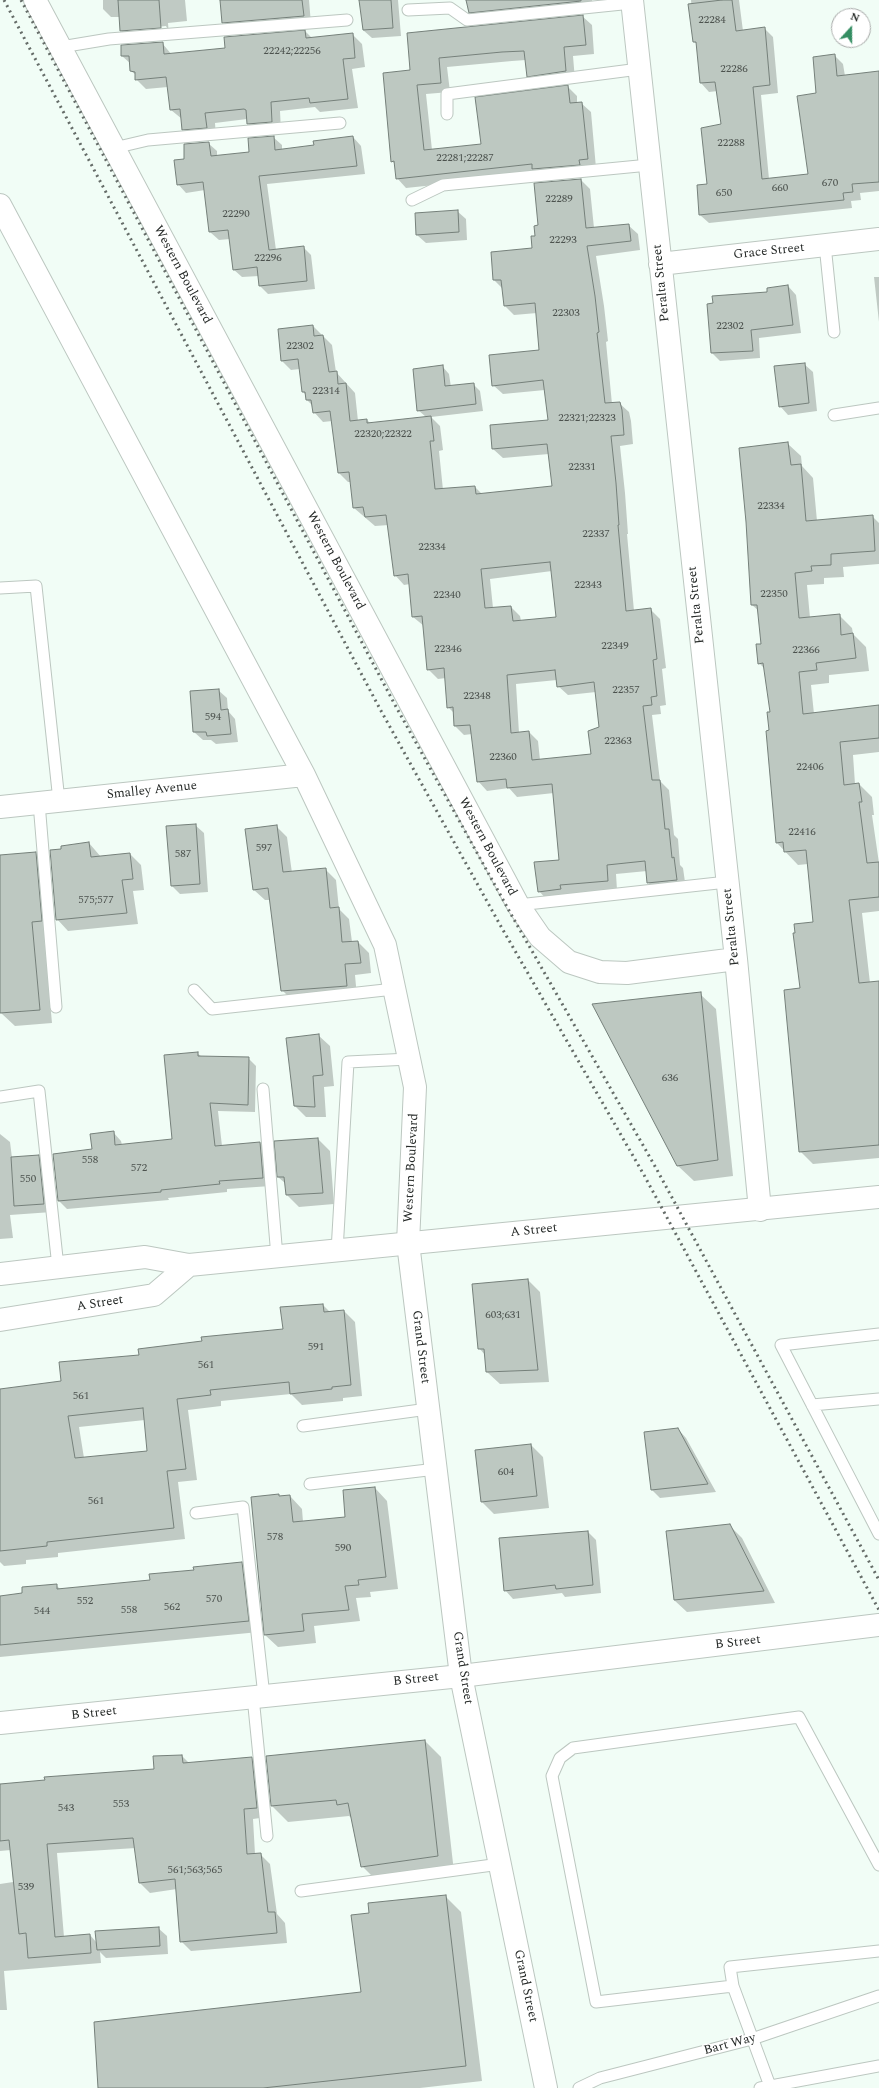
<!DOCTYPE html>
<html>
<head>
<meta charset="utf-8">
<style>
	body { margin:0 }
	#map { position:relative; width:879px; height:2088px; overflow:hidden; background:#f1fdf6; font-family:Spectral,serif }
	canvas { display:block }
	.north { position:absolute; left:831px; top:8px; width:40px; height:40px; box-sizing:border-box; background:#fff; border:1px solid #a8aaa9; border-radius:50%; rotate:21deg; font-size:11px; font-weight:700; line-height:16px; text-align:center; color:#262a28 }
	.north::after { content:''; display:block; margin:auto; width:14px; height:18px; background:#348d62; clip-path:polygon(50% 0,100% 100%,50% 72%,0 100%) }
</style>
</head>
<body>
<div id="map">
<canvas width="879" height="2088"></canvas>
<div class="north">N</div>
</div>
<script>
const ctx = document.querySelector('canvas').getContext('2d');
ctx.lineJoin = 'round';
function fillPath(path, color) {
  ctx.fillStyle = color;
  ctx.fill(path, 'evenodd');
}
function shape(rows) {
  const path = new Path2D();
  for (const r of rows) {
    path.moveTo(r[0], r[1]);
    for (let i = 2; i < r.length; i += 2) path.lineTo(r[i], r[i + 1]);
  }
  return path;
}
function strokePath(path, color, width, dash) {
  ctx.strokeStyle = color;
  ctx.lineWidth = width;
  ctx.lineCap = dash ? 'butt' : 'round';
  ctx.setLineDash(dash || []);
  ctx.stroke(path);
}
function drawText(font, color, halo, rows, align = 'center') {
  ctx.font = font + ' Spectral,serif';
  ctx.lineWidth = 3;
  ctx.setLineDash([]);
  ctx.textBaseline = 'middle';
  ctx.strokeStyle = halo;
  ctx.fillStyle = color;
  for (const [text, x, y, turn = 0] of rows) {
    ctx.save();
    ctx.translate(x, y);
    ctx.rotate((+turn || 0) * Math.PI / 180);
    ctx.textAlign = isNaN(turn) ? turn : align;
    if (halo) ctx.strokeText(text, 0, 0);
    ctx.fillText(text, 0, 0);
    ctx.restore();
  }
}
const shadow = shape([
	[103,0,185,0,187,21,168,23,169,35,129,39,121,31,120,17,111,17,103,9],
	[166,26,167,28,127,32,127,30],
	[221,0,309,0,311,24,231,30,223,22],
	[360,0,398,0,401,36,372,38,363,30],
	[467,0,592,0,593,11,478,21,468,11],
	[691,0,739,0,743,31,764,28,773,37,778,93,761,95,769,179,809,175,818,94,835,56,843,64,845,76,879,72,879,191,860,193,861,200,851,201,852,208,709,223,700,215,722,125,718,91,709,92,701,83,697,44,694,42],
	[582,16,592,25,594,54,573,56,575,80,537,85,528,76,526,60,512,61,447,67,450,92,426,94,432,150,482,145,567,86,577,96,577,103,581,103,591,112,596,168,406,188,397,178,395,164,392,161,411,71,408,34],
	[305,31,312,38,352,34,362,44,365,67,352,69,358,108,320,112,315,107,280,111,281,131,257,133,248,124,247,119,215,123,216,137,193,139,183,129,182,119,171,110,168,87,146,89,136,79,136,75,131,71,131,64,122,56,162,43,172,55,226,49],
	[273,137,282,145,282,150,315,146,353,137,361,146,365,174,267,184,276,250,303,247,311,255,315,289,268,294,260,286,259,276,242,277,233,269,230,239,219,240,210,232,205,190,186,193,178,184,185,160,208,143,217,151,217,156,250,153],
	[581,180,590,189,594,228,628,225,638,234,640,250,596,256,604,306,608,341,606,342,612,404,619,403,629,412,631,421,633,444,620,446,625,493,628,534,627,534,634,611,650,609,660,619,666,668,662,669,666,705,660,706,661,714,652,715,660,781,669,790,674,835,678,839,680,865,683,868,686,889,657,892,648,882,647,871,616,874,617,890,548,901,539,891,560,860,554,793,517,797,509,788,487,791,478,781,472,734,464,735,455,726,454,713,448,707,446,678,438,679,428,669,424,626,413,617,410,584,404,585,395,575,389,525,375,526,354,508,351,482,348,482,339,473,332,421,323,422,314,412,313,406,307,400,306,395,303,392,300,369,291,370,282,361,313,326,332,345,336,372,355,393,358,421,367,420,371,424,426,417,418,410,442,366,449,374,451,387,473,384,480,391,483,411,431,417,440,426,443,450,439,451,443,490,475,487,482,494,553,487,549,454,503,458,493,449,549,421,545,390,503,394,493,385,540,351,537,313,514,315,505,306,503,289,494,280,533,249,539,226],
	[552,571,557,618,521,621,520,616,511,607,493,608,490,579],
	[557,680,558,686,568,695,596,692,600,728,592,755,540,760,538,741,529,732,519,733,516,684],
	[457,211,466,219,467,240,426,243,417,235],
	[874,277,879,277,879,322],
	[788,286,796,295,801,333,759,338,760,358,720,361,712,353,768,293],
	[804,364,813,372,817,411,788,415,780,406],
	[788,444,801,456,802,466,813,478,817,521,872,516,879,523,879,564,843,567,844,577,824,578,824,584,807,585,810,618,839,615,852,628,853,634,866,647,869,671,829,675,829,683,811,685,814,714,879,706,879,752,853,755,855,784,859,784,872,797,874,815,872,815,879,863,879,911,862,913,870,983,879,982,879,1158,813,1164,800,1151,802,989,814,923,808,864,798,865,777,843,770,731,771,712,765,669,759,663,762,645,759,611,752,605],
	[218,690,227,698,228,711,235,719,238,742,216,744,211,740,203,740,194,732],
	[195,825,204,833,208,892,180,894,172,886,167,827],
	[276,826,287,837,292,873,325,869,336,880,339,909,349,919,352,942,358,942,369,953,371,973,355,975,357,997,293,1001,282,990,270,900,265,900,254,890],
	[89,843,101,857,130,854,141,865,144,890,133,891,138,924,68,931,57,919],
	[36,853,49,866,54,934,44,935,52,1023,15,1026,1,1013,0,998,0,856],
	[700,994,716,1009,733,1176,694,1181,677,1165],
	[318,1035,330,1046,334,1086,324,1087,326,1117,306,1117,295,1106],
	[197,1053,202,1057,248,1058,256,1066,255,1112,218,1111,222,1146,260,1143,268,1151,271,1186,227,1189,227,1192,168,1198,169,1200,67,1209,59,1201,93,1150,113,1132,121,1141,122,1145,173,1140],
	[0,1134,10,1142,12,1158,38,1156,47,1164,52,1212,10,1215,13,1238,0,1239],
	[318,1139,330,1151,334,1204,299,1207,287,1195,286,1184,278,1177],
	[528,1280,540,1292,549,1382,500,1384,487,1372,485,1355,479,1348],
	[323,1305,330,1312,344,1311,355,1322,362,1396,343,1398,343,1401,302,1405,291,1394,221,1401,221,1406,188,1410,197,1480,178,1482,185,1539,58,1553,58,1557,26,1560,26,1564,4,1566,0,1562,0,1441,62,1382,140,1356,284,1330],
	[145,1420,148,1451,84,1458,79,1427],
	[678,1429,686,1438,716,1492,660,1498,652,1490],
	[531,1445,543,1457,549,1508,494,1514,482,1502],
	[375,1488,387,1501,398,1589,370,1592,371,1597,356,1598,360,1621,314,1626,316,1643,278,1647,265,1635,278,1495,280,1497,290,1496,302,1509,303,1522,346,1518],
	[729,1525,742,1538,775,1603,687,1612,674,1600],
	[588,1532,596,1540,601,1593,565,1597,562,1593,513,1599,505,1590,500,1538],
	[242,1563,253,1574,259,1632,0,1657,0,1596,23,1594,56,1585,61,1590,151,1581,195,1571],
	[425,1741,441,1757,454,1872,378,1882,362,1866,353,1819,349,1816,288,1822,272,1806],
	[182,1756,190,1764,252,1758,262,1768,267,1817,253,1819,255,1854,260,1854,270,1864,277,1914,285,1923,287,1943,191,1951,181,1941,177,1889,150,1893,140,1883,136,1848,57,1853,64,1937,90,1935,97,1943,158,1928,167,1936,168,1954,106,1958,100,1952,101,1963,4,1971,7,2010,0,2010,0,1884,13,1882,11,1850,0,1851,0,1786,155,1770],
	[445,1896,461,1912,482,2081,420,2088,99,2088,362,1993,370,1914]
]);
const building = shape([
	[118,0,159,0,161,28,120,31,118,0],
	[220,0,302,0,304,16,222,23,220,0],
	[359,0,391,0,393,28,363,30,359,0],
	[466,0,581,0,581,1,469,13,466,0],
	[722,0,732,0,736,31,765,27,770,85,753,87,762,179,808,174,797,96,816,93,813,57,835,54,837,76,879,71,879,182,852,184,853,192,843,193,844,200,699,215,697,185,707,184,701,128,721,124,715,82,700,83,696,42,693,42,688,4,722,0],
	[583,15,586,45,564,47,566,71,527,77,524,51,502,52,439,58,441,83,417,85,424,150,481,144,475,97,568,85,570,103,582,102,588,159,579,160,580,165,532,169,532,164,396,179,394,161,391,162,383,73,410,70,407,33,583,15],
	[305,30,306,38,353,33,355,58,343,59,348,99,310,103,309,98,271,102,272,122,247,124,246,110,244,109,205,113,207,128,182,130,180,109,170,110,166,77,135,80,135,72,130,71,129,56,121,56,121,45,163,42,164,54,225,48,224,37,305,30],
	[274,136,275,150,314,145,313,141,353,136,357,166,259,176,269,250,304,246,307,281,259,286,257,267,233,270,228,230,209,232,203,182,177,185,174,160,184,159,184,144,209,142,211,156,249,152,248,138,274,136],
	[581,179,586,228,629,224,631,241,587,246,595,296,599,332,597,333,605,403,620,402,622,410,624,435,611,436,616,483,619,525,618,525,626,611,651,608,657,659,653,660,657,696,651,697,652,705,643,706,652,780,660,780,665,829,669,829,672,858,674,857,677,880,647,883,645,861,607,865,608,881,560,885,561,889,538,892,534,862,559,860,552,784,507,788,506,779,477,782,470,725,454,726,453,707,447,708,444,668,427,670,422,616,412,617,408,574,394,576,386,515,365,517,363,507,353,508,349,472,338,473,330,411,313,413,311,400,306,400,305,392,302,392,298,359,281,361,278,329,313,325,314,336,323,335,329,372,337,371,338,384,346,383,350,421,367,419,367,423,431,416,434,441,430,441,435,489,475,486,476,494,552,486,547,444,492,449,490,425,548,420,543,380,492,386,489,355,539,350,535,303,504,306,501,280,493,280,491,252,532,248,531,236,535,236,534,226,538,225,534,183,581,179],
	[550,562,556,617,513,621,511,606,485,608,481,569,550,562],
	[555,670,557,687,594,682,599,727,588,731,591,754,532,760,529,731,511,733,507,675,555,670],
	[458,210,459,232,416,235,415,213,458,210],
	[788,285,793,325,751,330,753,351,711,353,707,304,713,303,712,296,767,292,767,288,788,285],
	[805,363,809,403,779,407,774,366,805,363],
	[443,365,445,386,474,383,476,404,417,411,413,369,443,365],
	[788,442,791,465,801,464,806,521,873,515,875,551,831,554,831,565,811,566,812,571,795,573,799,618,840,614,841,635,853,633,856,658,816,663,817,670,799,672,803,714,879,705,879,738,840,742,844,785,859,783,862,802,859,802,867,863,879,862,879,897,849,900,859,983,879,981,879,1145,799,1152,784,990,800,988,793,933,795,933,794,924,813,922,806,850,784,852,783,842,776,843,766,731,769,730,767,712,770,712,763,663,758,664,756,644,761,644,757,605,751,605,746,522,739,448,788,442],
	[219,689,221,710,228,709,231,734,207,736,206,732,193,732,190,691,219,689],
	[196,824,200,884,171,886,166,826,196,824],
	[277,825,283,872,326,868,330,908,339,907,342,942,358,941,361,963,345,964,347,986,281,991,268,888,253,890,245,829,277,825],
	[89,842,91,857,130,853,133,879,122,880,127,913,56,920,50,850,61,849,61,846,89,842],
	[36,852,42,921,32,922,40,1010,0,1013,0,855,36,852],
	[701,992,718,1160,677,1166,592,1004,701,992],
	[319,1034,323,1075,313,1076,315,1107,294,1106,286,1038,319,1034],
	[198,1052,198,1056,249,1057,248,1105,210,1103,215,1146,260,1142,263,1178,219,1181,220,1184,161,1190,161,1192,58,1201,53,1154,92,1149,90,1134,114,1131,115,1145,172,1139,164,1055,198,1052],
	[318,1138,323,1193,286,1195,284,1177,277,1177,274,1141,318,1138],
	[39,1155,44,1204,14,1206,11,1157,39,1155],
	[528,1279,538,1370,486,1372,484,1349,478,1349,472,1284,528,1279],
	[323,1304,324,1312,344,1310,351,1385,332,1387,332,1389,290,1394,289,1382,210,1390,211,1395,177,1399,186,1469,167,1471,174,1528,47,1542,47,1546,0,1551,0,1389,61,1381,59,1362,139,1355,138,1349,202,1341,201,1337,283,1329,280,1307,323,1304],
	[143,1408,147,1451,75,1458,68,1416,143,1408],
	[678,1428,708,1484,651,1490,644,1432,678,1428],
	[531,1444,537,1496,481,1502,475,1450,531,1444],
	[375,1487,386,1577,358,1580,359,1585,345,1586,349,1610,302,1614,304,1631,264,1635,251,1497,279,1494,279,1496,290,1495,293,1522,345,1517,343,1490,375,1487],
	[730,1524,764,1591,674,1600,666,1531,730,1524],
	[588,1531,593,1585,556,1589,555,1585,504,1591,499,1538,588,1531],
	[242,1562,249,1621,0,1645,0,1596,22,1593,22,1587,57,1584,57,1589,150,1580,149,1574,194,1570,193,1567,242,1562],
	[425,1740,438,1856,361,1867,348,1803,337,1805,336,1800,271,1806,266,1756,425,1740],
	[182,1755,183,1763,252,1757,257,1808,244,1809,247,1854,261,1853,268,1912,275,1912,277,1933,180,1942,175,1879,139,1883,133,1838,47,1844,55,1937,90,1934,91,1953,28,1958,26,1933,19,1934,9,1840,0,1841,0,1784,45,1780,44,1777,154,1769,153,1756,182,1755],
	[446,1895,466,2066,263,2088,98,2088,94,2022,361,1992,351,1915,369,1913,368,1903,446,1895],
	[159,1927,160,1946,97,1950,95,1931,159,1927]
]);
const service = shape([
	[408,10,450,8,467,20,632,3],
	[61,47,109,39,347,20],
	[447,114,447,94,639,69],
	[114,148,148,140,340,123],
	[412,200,443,185,649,165],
	[825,245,834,332],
	[834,415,879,408],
	[0,588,36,586,59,801],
	[39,803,56,1007],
	[518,905,727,882],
	[194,990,212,1009,394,989],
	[263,1089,277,1257],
	[0,1097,39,1091,58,1267],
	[337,1251,348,1062,409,1059],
	[879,1334,781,1345,879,1534],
	[812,1405,879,1399],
	[303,1426,428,1409],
	[310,1484,436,1469],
	[196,1513,243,1507,264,1696],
	[253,1697,267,1836],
	[301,1891,500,1864],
	[733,1986,730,1967,879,1951],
	[770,2086,733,1986,596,2002,552,1776,560,1758,573,1748,799,1717,879,1865],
	[579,2088,600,2078,752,2039,879,1996],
	[760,2088,879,2066]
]);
const minor = shape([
	[35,0,518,905,540,937,569,962,600,972,627,973,736,959],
	[632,0,736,959,760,1210],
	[0,205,304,775,385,945,415,1087,408,1243],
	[660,264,879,239],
	[0,807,304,775],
	[0,1723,461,1676,879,1625]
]);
const tertiary = shape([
	[408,1243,461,1676,546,2088]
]);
const secondary = shape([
	[0,1274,145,1257,189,1265,879,1197],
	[0,1320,154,1295,189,1265]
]);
const rail = shape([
	[4,0,380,709,499,923,644,1175,879,1610],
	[21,0,394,703,512,916,656,1168,879,1580]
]);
const numberNames = [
	["22284",712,21],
	["22242;22256",292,52],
	["22286",734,70],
	["22288",731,144],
	["22281;22287",465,159],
	["670",830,184],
	["660",780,189],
	["650",724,194],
	["22289",559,200],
	["22290",236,215],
	["22293",563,241],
	["22296",268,259],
	["22303",566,314],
	["22302",730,327],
	["22302",300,347],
	["22314",326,392],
	["22321;22323",587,419],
	["22320;22322",383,435],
	["22331",582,468],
	["22334",771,507],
	["22337",596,535],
	["22334",432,548],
	["22343",588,586],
	["22350",774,595],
	["22340",447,596],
	["22349",615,647],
	["22346",448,650],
	["22366",806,651],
	["22357",626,691],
	["22348",477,697],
	["594",213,718],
	["22363",618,742],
	["22360",503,758],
	["22406",810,768],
	["22416",802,833],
	["597",264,849],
	["587",183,855],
	["575;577",96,901],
	["636",670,1079],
	["558",90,1161],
	["572",139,1169],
	["550",28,1180],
	["603;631",503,1316],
	["591",316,1348],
	["561",206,1366],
	["561",81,1397],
	["604",506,1473],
	["561",96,1502],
	["578",275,1538],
	["590",343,1549],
	["570",214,1600],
	["552",85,1602],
	["562",172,1608],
	["558",129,1611],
	["544",42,1612],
	["553",121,1805],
	["543",66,1809],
	["561;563;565",195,1871],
	["539",26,1888]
];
const streetNames = [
	["Grace Street",769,252,-6],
	["Western Boulevard",182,275,62],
	["Peralta Street",662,283,-96],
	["Western Boulevard",335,561,62],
	["Peralta Street",697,605,-96],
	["Smalley Avenue",152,791,-6],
	["Western Boulevard",487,847,62],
	["Peralta Street",732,927,-96],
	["Western Boulevard",412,1168,-87],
	["A Street",534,1231,-6],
	["A Street",100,1304,-9],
	["Grand Street",420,1347,83],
	["B Street",738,1643,-7],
	["Grand Street",462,1668,81],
	["B Street",416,1680,-6],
	["B Street",94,1714,-6],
	["Grand Street",525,1986,78],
	["Bart Way",730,2045,-15]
];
fillPath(shadow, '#0003');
fillPath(building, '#bdc8c1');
strokePath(building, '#75807a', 1);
strokePath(service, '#bcc7c0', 13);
strokePath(minor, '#bcc7c0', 24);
strokePath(tertiary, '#bcc7c0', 24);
strokePath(secondary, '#bcc7c0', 24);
strokePath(service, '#fff', 11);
strokePath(minor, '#fff', 22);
strokePath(tertiary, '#fff', 22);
strokePath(secondary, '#fff', 22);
strokePath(rail, '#656c68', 3, [2, 4]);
drawText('11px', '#4c524e', null, numberNames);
drawText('13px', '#262a28', '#fff', streetNames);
</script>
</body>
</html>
